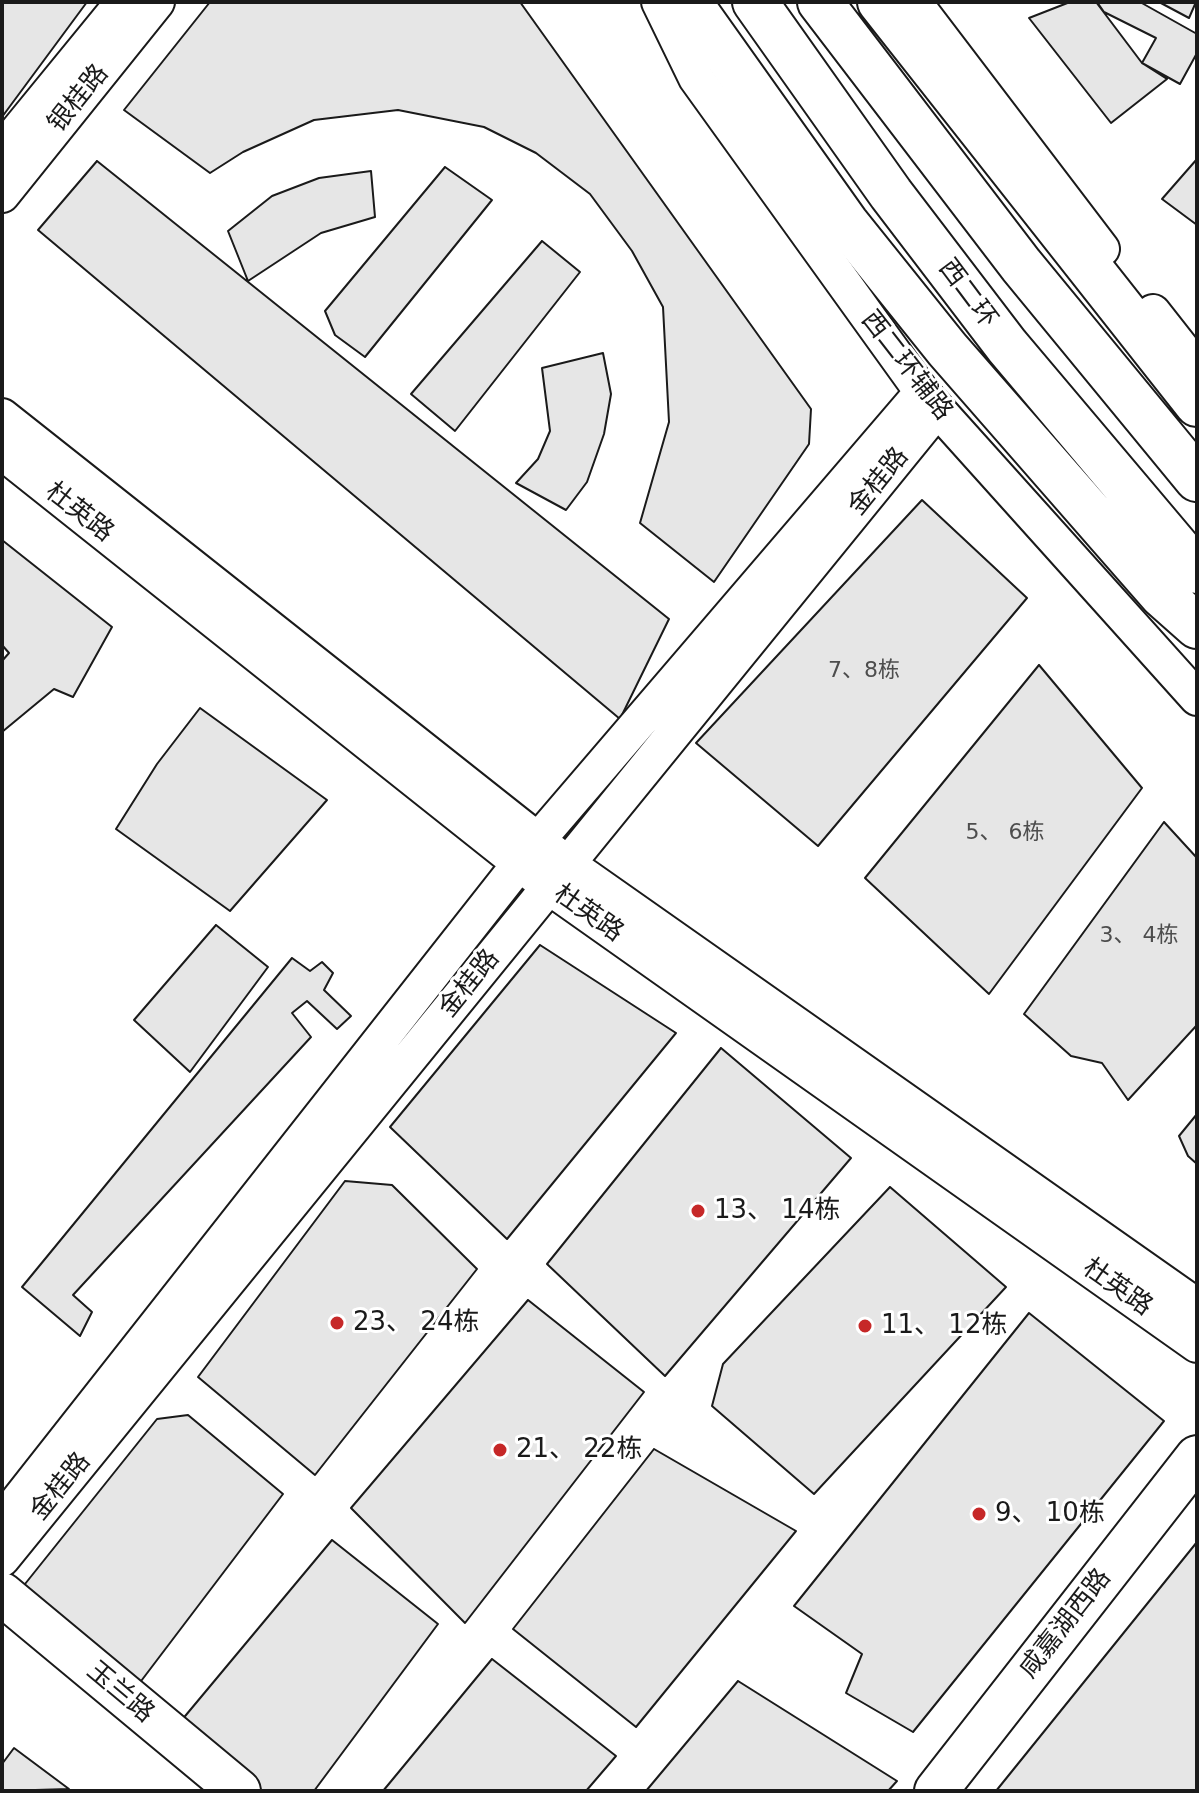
<!DOCTYPE html>
<html>
<head>
<meta charset="utf-8">
<style>
	body { margin:0 }
	#map { position:relative; width:1199px; height:1793px; overflow:hidden; background:#fff; font-family:"DejaVu Sans",sans-serif }
	canvas { display:block }
	.frame { position:absolute; inset:0; border:4px solid #1a1a1a; pointer-events:none }
</style>
</head>
<body>
<div id="map">
<canvas width="1199" height="1793"></canvas>
<div class="frame"></div>
</div>
<script>
const ctx = document.querySelector('canvas').getContext('2d');
ctx.lineJoin = 'round';
function fillPath(path, color) {
  ctx.fillStyle = color;
  ctx.fill(path, 'evenodd');
}
function shape(rows) {
  const path = new Path2D();
  for (const r of rows) {
    path.moveTo(r[0], r[1]);
    for (let i = 2; i < r.length; i += 2) path.lineTo(r[i], r[i + 1]);
  }
  return path;
}
function strokePath(path, color, width, dash) {
  ctx.strokeStyle = color;
  ctx.lineWidth = width;
  ctx.lineCap = dash ? 'butt' : 'round';
  ctx.setLineDash(dash || []);
  ctx.stroke(path);
}
function drawText(font, color, halo, rows, align = 'center') {
  ctx.font = font + ' "DejaVu Sans","Noto Sans SC",sans-serif';
  ctx.lineWidth = 6;
  ctx.setLineDash([]);
  ctx.textBaseline = 'middle';
  ctx.strokeStyle = halo;
  ctx.fillStyle = color;
  for (const [text, x, y, turn = 0] of rows) {
    ctx.save();
    ctx.translate(x, y);
    ctx.rotate((+turn || 0) * Math.PI / 180);
    ctx.textAlign = isNaN(turn) ? turn : align;
    if (halo) ctx.strokeText(text, 0, 0);
    ctx.fillText(text, 0, 0);
    ctx.restore();
  }
}
const building = shape([
	[2,2,87,2,2,117,2,2],
	[210,2,520,2,811,409,809,444,714,582,640,523,669,422,663,307,632,251,590,194,536,153,484,127,398,110,314,120,243,152,210,173,124,110,210,2],
	[1070,2,1096,2,1142,63,1167,79,1111,123,1029,18,1070,2],
	[1097,2,1140,2,1197,34,1197,53,1180,84,1142,63,1156,38,1104,12,1097,2],
	[1159,2,1196,2,1189,18,1159,2],
	[1197,159,1197,225,1162,199,1197,159],
	[97,161,669,619,620,719,38,230,97,161],
	[445,167,492,200,365,357,335,335,325,311,445,167],
	[371,171,375,217,321,233,248,281,228,231,272,196,319,178,371,171],
	[542,241,580,272,455,431,411,394,542,241],
	[603,353,611,394,604,434,587,482,566,510,516,483,538,459,550,431,542,368,603,353],
	[922,500,1027,598,818,846,696,743,922,500],
	[2,540,112,627,73,697,54,689,2,732,2,661,9,653,2,645,2,540],
	[1039,665,1142,788,989,994,865,878,1039,665],
	[200,708,327,800,230,911,116,829,157,764,200,708],
	[1164,822,1197,858,1197,1025,1128,1100,1102,1063,1071,1056,1024,1014,1164,822],
	[216,925,268,967,190,1072,134,1020,216,925],
	[540,945,676,1033,507,1239,390,1127,540,945],
	[292,958,310,971,322,962,333,973,324,990,351,1016,337,1029,307,1001,292,1013,311,1037,73,1295,92,1312,80,1336,22,1287,292,958],
	[721,1048,851,1158,665,1376,547,1264,721,1048],
	[1197,1114,1197,1164,1188,1156,1179,1136,1197,1114],
	[345,1181,392,1185,477,1269,315,1475,198,1377,345,1181],
	[890,1187,1006,1287,814,1494,712,1406,723,1364,890,1187],
	[528,1300,644,1392,465,1623,351,1508,528,1300],
	[1029,1313,1164,1421,913,1732,846,1693,862,1654,794,1606,1029,1313],
	[188,1415,283,1494,132,1693,21,1589,157,1419,188,1415],
	[654,1449,796,1531,636,1727,513,1629,654,1449],
	[332,1540,438,1624,314,1791,257,1791,181,1721,332,1540],
	[1197,1542,1197,1791,996,1791,1197,1542],
	[492,1659,616,1756,586,1791,383,1791,492,1659],
	[738,1681,897,1781,888,1791,646,1791,738,1681],
	[14,1748,69,1789,2,1791,2,1764,14,1748]
]);
const minor = shape([
	[659,2,696,78,922,392,1197,698],
	[914,2,1102,249],
	[2,150,123,2],
	[2,195,157,2],
	[1153,312,1197,368],
	[2,416,568,864,1197,1306],
	[2,452,549,887,1197,1345],
	[2,1521,538,840,922,392],
	[2,1559,937,410]
]);
const major = shape([
	[2,1594,239,1791],
	[936,1791,1197,1457]
]);
const highway = shape([
	[689,2,846,223,947,349,1162,595,1197,626],
	[755,2,891,194,1007,346,1197,571],
	[820,2,1021,265,1197,479],
	[880,2,1197,404]
]);
const markers = [
	[698,1211,8,"#c62828"],
	[337,1323,8,"#c62828"],
	[865,1326,8,"#c62828"],
	[500,1450,8,"#c62828"],
	[979,1514,8,"#c62828"]
];
const numberNames = [
	["7、8栋",864,671],
	["5、 6栋",1005,833],
	["3、 4栋",1139,936]
];
const streetNames = [
	["银桂路",79,99,-51],
	["西二环",967,294,53],
	["西二环辅路",906,366,52],
	["金桂路",879,482,-51],
	["杜英路",79,513,38],
	["杜英路",588,914,35],
	["金桂路",470,984,-51],
	["杜英路",1117,1288,35],
	["金桂路",61,1487,-51],
	["咸嘉湖西路",1066,1624,-52],
	["玉兰路",120,1693,40]
];
const poiNames = [
	["13、 14栋",714,1211],
	["23、 24栋",353,1323],
	["11、 12栋",881,1326],
	["21、 22栋",516,1450],
	["9、 10栋",995,1514]
];
fillPath(building, '#e6e6e6');
strokePath(building, '#1a1a1a', 2);
strokePath(minor, '#1a1a1a', 38);
strokePath(major, '#1a1a1a', 46);
strokePath(highway, '#1a1a1a', 48);
strokePath(minor, '#fff', 34);
strokePath(major, '#fff', 42);
strokePath(highway, '#fff', 44);
for (const [x, y, r, color] of markers) {
  const dot = new Path2D();
  dot.arc(x, y, r, 0, 2 * Math.PI);
  ctx.fillStyle = color;
  ctx.fill(dot);
  strokePath(dot, '#fff', 3);
}
drawText('22px', '#4d4d4d', null, numberNames);
drawText('26px', '#1a1a1a', '#fff', streetNames);
drawText('26px', '#1a1a1a', '#fff', poiNames, 'left');
</script>
</body>
</html>
